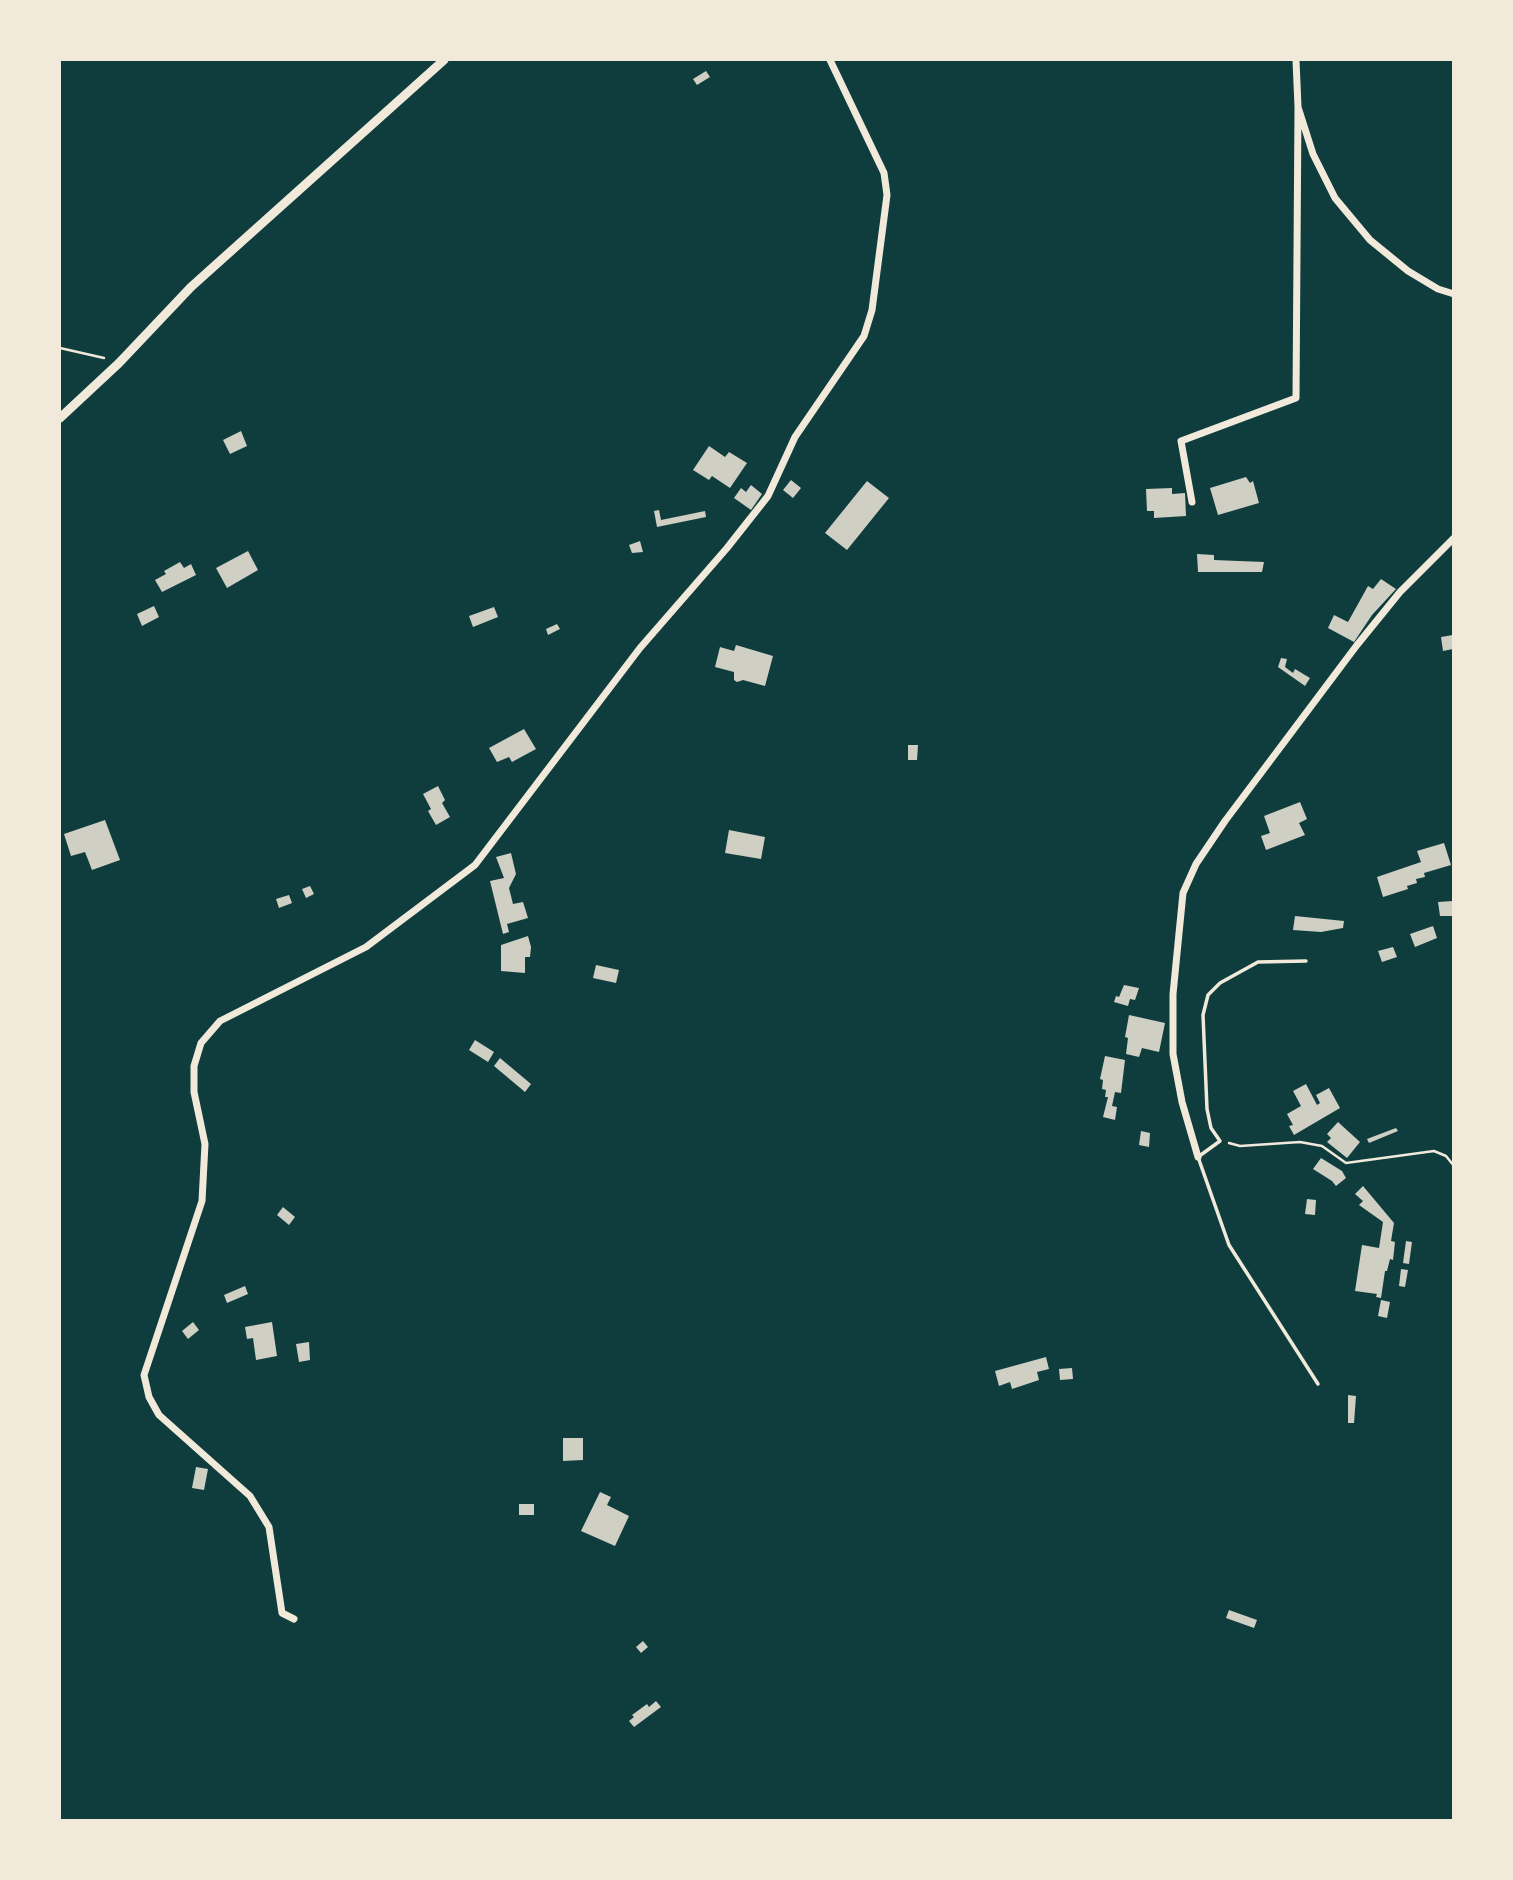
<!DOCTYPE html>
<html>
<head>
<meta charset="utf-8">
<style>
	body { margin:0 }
	#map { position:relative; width:1513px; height:1880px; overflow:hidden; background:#0f3d3e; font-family:Karla,sans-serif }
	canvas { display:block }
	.frame { position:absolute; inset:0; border:61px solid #f1e9da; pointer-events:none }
</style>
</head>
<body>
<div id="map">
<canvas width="1513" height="1880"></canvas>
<div class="frame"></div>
</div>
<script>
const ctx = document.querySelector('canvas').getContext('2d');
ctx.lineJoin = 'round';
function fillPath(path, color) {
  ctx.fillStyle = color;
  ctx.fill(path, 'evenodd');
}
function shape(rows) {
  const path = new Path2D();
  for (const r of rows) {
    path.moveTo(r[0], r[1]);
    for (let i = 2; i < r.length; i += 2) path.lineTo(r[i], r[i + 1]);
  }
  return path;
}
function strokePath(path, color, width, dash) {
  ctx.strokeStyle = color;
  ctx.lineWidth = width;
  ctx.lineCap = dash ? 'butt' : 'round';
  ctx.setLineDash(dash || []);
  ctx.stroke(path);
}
const building = shape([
	[706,71,710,77,697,85,693,79],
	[241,431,247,446,230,454,223,440],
	[709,446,725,457,729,452,747,463,730,488,712,476,709,480,693,470],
	[1246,477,1250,483,1253,481,1259,503,1218,515,1210,488],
	[791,480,801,488,793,498,783,490],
	[867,481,889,498,847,550,825,533],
	[751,485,762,494,751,510,734,498,741,488,746,492],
	[1172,488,1172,494,1185,493,1186,516,1154,518,1154,511,1147,511,1146,489],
	[659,510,661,520,705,511,706,517,657,527,654,511],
	[640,541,643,552,632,553,629,545],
	[248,551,258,570,227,588,216,568],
	[1197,554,1214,555,1214,560,1264,562,1262,572,1198,572],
	[180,562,184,568,191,564,196,575,162,592,155,580,166,574,164,571],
	[1381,579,1396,589,1372,615,1354,642,1328,628,1334,615,1348,622,1368,586,1373,589],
	[154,606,159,617,142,626,137,614],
	[494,607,498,617,473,627,469,616],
	[557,624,560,629,548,635,546,629],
	[1453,635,1453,649,1443,651,1441,637],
	[736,645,773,656,765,686,743,680,737,682,734,680,734,672,715,667,720,647,734,651],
	[1281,658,1287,659,1285,667,1293,673,1295,669,1310,678,1305,686,1278,667],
	[524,729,536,749,512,762,509,757,497,762,489,748],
	[908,745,918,745,917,760,908,760],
	[438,786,445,800,442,803,450,817,436,825,428,811,431,809,423,794],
	[1300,802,1307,819,1299,823,1305,835,1266,850,1261,836,1270,833,1264,816],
	[105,820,120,860,92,870,85,852,71,856,64,834],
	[729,830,765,837,761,859,725,853],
	[1444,843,1451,865,1424,873,1425,877,1416,879,1417,883,1407,886,1408,889,1383,897,1377,877,1421,862,1417,851],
	[511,853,516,874,509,888,513,904,523,902,528,918,507,924,509,932,503,934,490,881,504,878,496,857],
	[310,886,314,894,306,898,302,889],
	[289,895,292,903,279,908,276,899],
	[1453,901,1453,916,1440,916,1438,902],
	[1295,916,1344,921,1343,928,1321,932,1293,930],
	[1433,926,1437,938,1415,947,1410,934],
	[528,936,531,947,530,957,525,957,525,973,501,971,501,945],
	[1393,947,1397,957,1382,962,1378,951],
	[596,965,619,970,616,983,593,978],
	[1124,985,1139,988,1135,1000,1130,999,1128,1006,1114,1002,1116,996,1119,997],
	[1129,1015,1165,1023,1159,1052,1142,1048,1139,1057,1126,1054,1128,1038,1125,1037],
	[475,1040,494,1052,488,1062,469,1050],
	[1105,1056,1125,1060,1121,1093,1115,1092,1112,1106,1117,1107,1115,1120,1103,1117,1108,1097,1105,1097,1106,1090,1102,1089,1103,1080,1100,1079],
	[500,1058,531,1084,525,1092,494,1066],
	[1306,1084,1317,1105,1320,1103,1316,1095,1329,1088,1340,1108,1294,1135,1289,1126,1293,1125,1287,1114,1301,1106,1293,1091],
	[1338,1122,1360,1142,1347,1158,1327,1142,1331,1138,1327,1134],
	[1396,1128,1398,1131,1369,1143,1367,1139],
	[1141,1131,1150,1133,1149,1147,1139,1145],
	[1321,1158,1342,1171,1346,1178,1336,1186,1332,1181,1313,1169],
	[1363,1186,1394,1223,1391,1241,1395,1242,1393,1260,1390,1259,1387,1271,1385,1271,1381,1298,1376,1297,1377,1294,1355,1291,1362,1245,1379,1248,1383,1222,1359,1205,1363,1201,1355,1194],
	[1307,1199,1316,1200,1315,1215,1305,1214],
	[283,1207,295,1217,289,1225,277,1215],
	[1406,1241,1412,1242,1409,1264,1403,1263],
	[1401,1269,1408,1270,1405,1287,1399,1286],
	[245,1286,248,1294,227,1303,224,1295],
	[1381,1300,1390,1302,1387,1318,1378,1316],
	[193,1322,199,1330,188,1339,182,1331],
	[272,1322,277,1356,256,1360,253,1338,247,1339,245,1327],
	[309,1342,310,1360,299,1362,296,1344],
	[1046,1357,1049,1369,1037,1372,1039,1380,1012,1389,1010,1382,999,1386,995,1371],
	[1072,1368,1073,1379,1060,1380,1059,1369],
	[1348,1395,1356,1396,1354,1423,1348,1423],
	[563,1438,583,1438,583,1460,563,1461],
	[196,1467,208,1469,204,1490,192,1488],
	[600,1492,611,1497,607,1505,629,1516,615,1546,581,1531],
	[519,1504,534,1504,534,1515,519,1515],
	[1229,1610,1257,1620,1254,1628,1226,1618],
	[643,1641,648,1647,641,1653,636,1647],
	[656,1701,661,1707,634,1727,629,1721,634,1717,632,1715,647,1704,649,1707]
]);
const path = shape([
	[60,348,104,358],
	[1229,1143,1240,1146,1300,1142,1322,1146,1346,1163,1434,1151,1446,1156,1454,1166]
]);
const service = shape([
	[1306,961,1258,962,1220,983,1208,995,1203,1015,1207,1109,1211,1128,1220,1141,1198,1157,1229,1245,1318,1384]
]);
const minor = shape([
	[1296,60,1298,107,1313,154,1335,198,1370,240,1408,271,1438,289,1454,294],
	[1192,502,1181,441,1296,398,1298,107],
	[1198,1157,1182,1102,1173,1054,1173,994,1183,893,1196,864,1225,821,1357,645,1400,592,1454,538],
	[294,1619,282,1613,269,1527,250,1496,159,1415,149,1397,144,1375,202,1201,205,1144,194,1092,194,1066,201,1043,220,1021,366,947,475,865,640,648,727,548,768,496,795,437,864,336,872,310,887,195,884,173,830,60]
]);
const tertiary = shape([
	[60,418,119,363,191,287,444,60]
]);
fillPath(building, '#cfcfc3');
strokePath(path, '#f1e9da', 2.5);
strokePath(service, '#f1e9da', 3.5);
strokePath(minor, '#f1e9da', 7);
strokePath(tertiary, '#f1e9da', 9);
</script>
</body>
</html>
